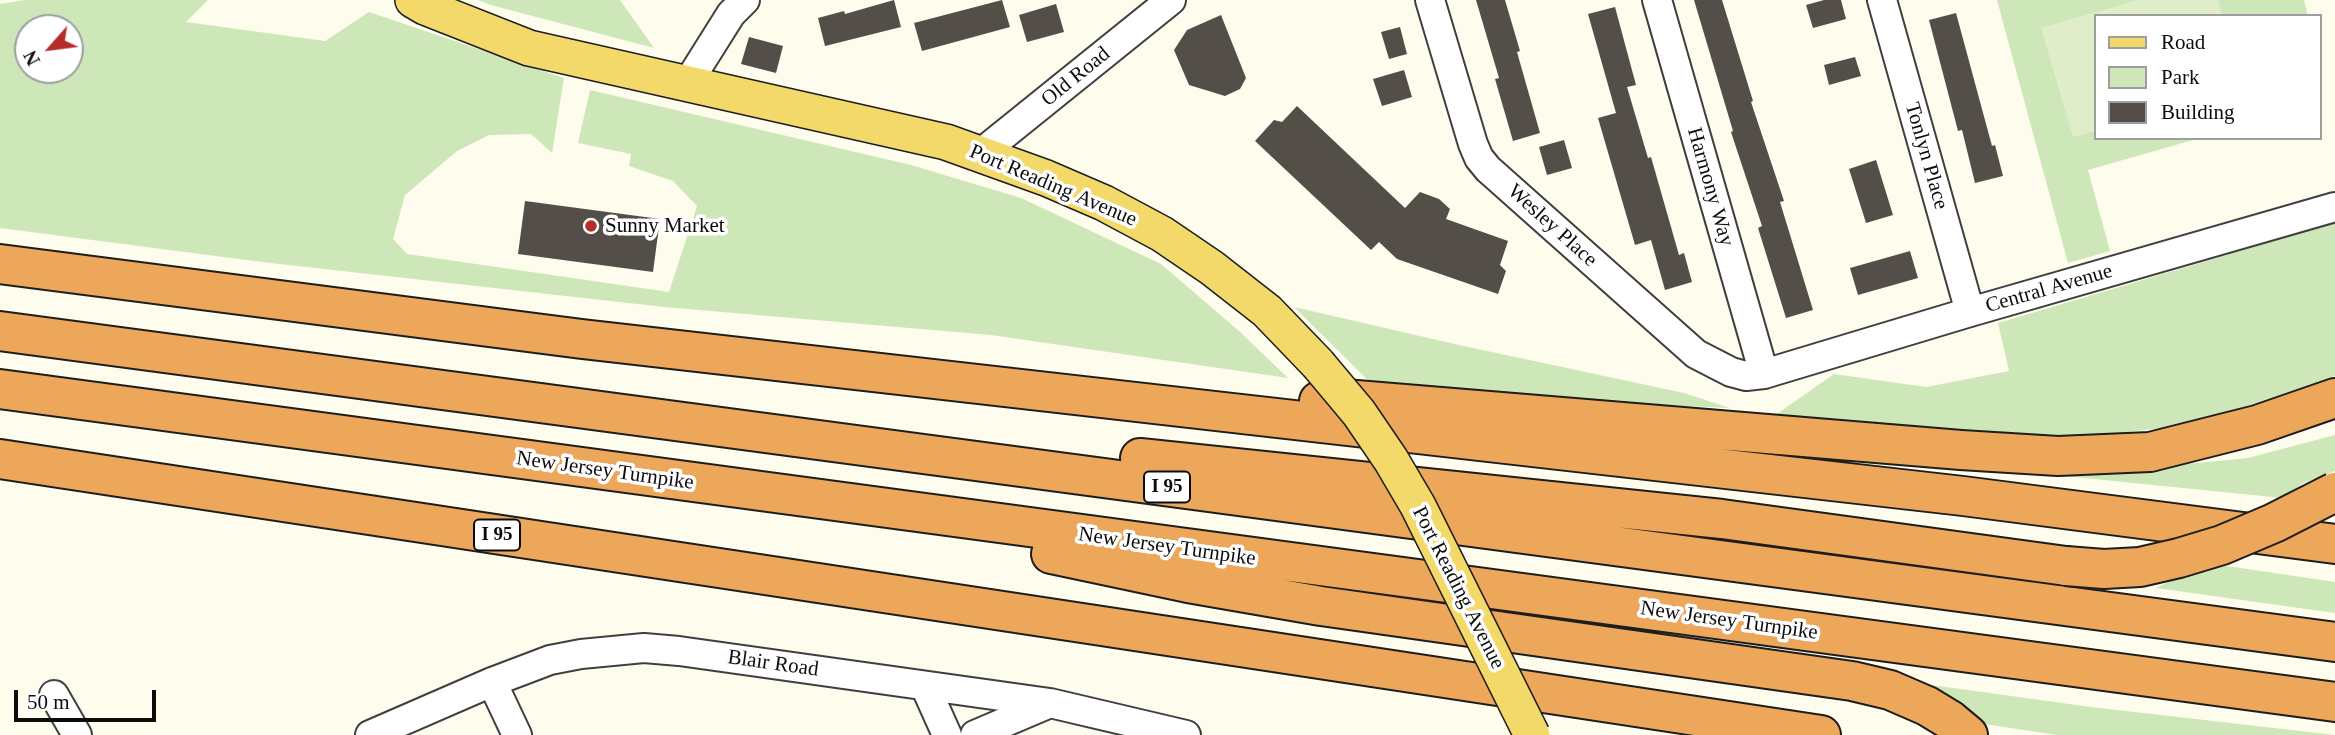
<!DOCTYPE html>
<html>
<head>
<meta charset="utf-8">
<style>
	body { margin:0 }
	#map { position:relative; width:2335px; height:735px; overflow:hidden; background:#fefcec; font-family:"Times New Roman",serif }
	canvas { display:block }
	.legend { position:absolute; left:2094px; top:14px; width:228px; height:126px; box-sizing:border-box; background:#fff; border:2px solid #9e9e9e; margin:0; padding:9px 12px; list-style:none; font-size:21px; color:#0c0c0c }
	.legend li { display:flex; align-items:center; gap:14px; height:35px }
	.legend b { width:35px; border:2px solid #9e9e9e }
	.north { position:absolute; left:14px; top:14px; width:70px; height:70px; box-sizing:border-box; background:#fff; border:2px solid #9e9e9e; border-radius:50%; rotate:242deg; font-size:19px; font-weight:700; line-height:28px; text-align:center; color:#0c0c0c }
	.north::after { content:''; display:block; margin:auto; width:24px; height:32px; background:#b52d2b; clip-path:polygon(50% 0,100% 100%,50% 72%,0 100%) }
	.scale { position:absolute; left:14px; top:690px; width:142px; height:32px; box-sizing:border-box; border:4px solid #0c0c0c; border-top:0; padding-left:9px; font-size:21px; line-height:24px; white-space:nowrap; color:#0c0c0c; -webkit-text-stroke:5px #fff; paint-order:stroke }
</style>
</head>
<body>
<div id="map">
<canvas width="2335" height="735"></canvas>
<ul class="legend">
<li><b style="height:9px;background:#f2d969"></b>Road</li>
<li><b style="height:19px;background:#cde7b8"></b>Park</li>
<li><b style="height:19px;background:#544e49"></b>Building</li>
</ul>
<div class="north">N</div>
<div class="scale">50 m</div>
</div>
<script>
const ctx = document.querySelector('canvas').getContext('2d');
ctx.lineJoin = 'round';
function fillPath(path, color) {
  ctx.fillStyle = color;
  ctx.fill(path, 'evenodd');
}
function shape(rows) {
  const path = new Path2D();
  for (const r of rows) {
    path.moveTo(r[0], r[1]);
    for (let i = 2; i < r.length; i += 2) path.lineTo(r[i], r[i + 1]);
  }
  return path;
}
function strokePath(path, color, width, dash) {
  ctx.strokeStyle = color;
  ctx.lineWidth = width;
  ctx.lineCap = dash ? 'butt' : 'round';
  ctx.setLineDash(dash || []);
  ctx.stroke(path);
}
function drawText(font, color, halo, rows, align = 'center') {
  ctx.font = font + ' "Times New Roman",serif';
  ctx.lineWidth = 7;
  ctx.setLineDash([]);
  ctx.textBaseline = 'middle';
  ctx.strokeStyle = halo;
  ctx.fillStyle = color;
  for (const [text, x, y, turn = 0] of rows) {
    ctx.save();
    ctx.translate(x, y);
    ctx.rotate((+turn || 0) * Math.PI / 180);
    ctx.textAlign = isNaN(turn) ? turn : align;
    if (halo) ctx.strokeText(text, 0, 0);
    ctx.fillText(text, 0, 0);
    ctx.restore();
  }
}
const green = shape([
	[25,0,208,0,186,22,325,41,369,12,564,78,552,153,531,134,489,135,457,151,405,195,393,239,407,254,669,292,697,206,673,181,629,166,631,154,578,143,590,90,911,165,1021,198,1161,264,1239,331,1288,378,991,335,664,307,262,262,0,228,0,4],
	[28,28,70,28,70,70,28,70],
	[478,0,620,0,654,48,491,5],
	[1997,0,2304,0,2308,16,2095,16,2095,138,2200,138,2088,170,2110,251,2068,263],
	[2335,223,2335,376,2190,425,2019,444,1774,416,1834,374,1926,387,2009,371,1998,323],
	[1294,307,1459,345,1684,393,1730,408,1381,393],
	[2335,435,2335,471,2303,483,2283,498,2064,476,2248,458],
	[2207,563,2335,582,2335,613,2156,588],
	[1910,682,2091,707,2335,735,2057,735,1984,724]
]);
const pitch = shape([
	[2138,0,2218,0,2222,16,2095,16,2095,131,2073,137,2041,28]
]);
const building = shape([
	[894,0,901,27,825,46,818,18,844,11,845,14],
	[1002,0,1010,27,922,51,914,23],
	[1476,0,1505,0,1520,51,1517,52,1540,133,1513,141,1495,79,1499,78],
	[1694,0,1722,0,1753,101,1751,102,1784,201,1780,202,1813,310,1786,318,1758,228,1762,226,1731,132,1733,131],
	[1824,0,1841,0,1846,19,1813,28,1806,5],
	[1056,4,1064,32,1027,42,1019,15],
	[1615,7,1636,85,1627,87,1648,158,1651,157,1679,255,1684,253,1692,282,1665,290,1651,240,1635,245,1598,118,1616,113,1588,14],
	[1956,13,1992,146,1995,145,2003,176,1975,183,1962,130,1958,131,1929,20],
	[1221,15,1246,78,1240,89,1225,96,1189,85,1174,50,1187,30],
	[1400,27,1407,54,1389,59,1381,32],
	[749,37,783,46,776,73,741,64],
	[1855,57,1861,76,1829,85,1824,65],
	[1404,70,1412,97,1382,106,1373,79],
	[1297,106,1405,208,1420,192,1439,199,1450,209,1446,219,1508,241,1500,265,1506,271,1498,294,1397,259,1379,242,1371,250,1255,141,1274,120,1282,122],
	[1564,140,1572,168,1547,175,1539,147],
	[1876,160,1893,215,1866,223,1849,169],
	[525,201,660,219,653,272,518,254],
	[1910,251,1918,278,1858,295,1850,268]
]);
const minor = shape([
	[1430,0,1473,144,1479,158,1488,169,1696,354,1731,372,1746,376,1764,374,1970,312,2335,207],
	[1657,0,1764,374],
	[1882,0,1970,312],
	[687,84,731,14,745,0],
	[980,154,1171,0],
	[492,682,517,735],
	[925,686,947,735],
	[54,695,77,735],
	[370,735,492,682,550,660,581,654,644,648,679,651,1050,703,1186,735],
	[975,735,1050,703]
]);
const major = shape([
	[413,0,425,7,529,48,946,142,1046,178,1104,203,1162,234,1212,268,1267,311,1318,364]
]);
const highway = shape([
	[0,264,582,339,1963,496,2335,544],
	[0,331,2335,642],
	[0,389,2335,702],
	[1319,401,1332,398,1961,450,2058,456,2150,452,2257,425,2335,398],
	[1140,458,1722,519,2066,566],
	[0,459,1821,735],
	[1051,554,1188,583,1321,606,1852,681,1890,690,1927,706,1950,720,1968,735]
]);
const majorBridge = shape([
	[1318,364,1359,413,1391,460,1418,506,1532,735]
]);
const highwayBridge = shape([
	[2066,566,2104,569,2140,567,2179,558,2222,545,2274,523,2335,492]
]);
const markers = [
	[591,226,7,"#b52d2b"]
];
const shields = [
	[1167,487,46],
	[497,535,46]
];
const shieldNames = [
	["I 95",1167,487],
	["I 95",497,535]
];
const streetNames = [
	["Old Road",1076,77,-39],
	["Tonlyn Place",1926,156,74],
	["Port Reading Avenue",1053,186,23],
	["Harmony Way",1710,187,74],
	["Wesley Place",1552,226,42],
	["Central Avenue",2049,289,-16],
	["New Jersey Turnpike",605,471,8],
	["New Jersey Turnpike",1167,547,8],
	["Port Reading Avenue",1458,588,63],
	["New Jersey Turnpike",1729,621,8],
	["Blair Road",773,664,8]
];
const poiNames = [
	["Sunny Market",605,226]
];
fillPath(green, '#cde7b8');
fillPath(pitch, '#dfeec9');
fillPath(building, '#544e49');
strokePath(minor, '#3f3f3f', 32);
strokePath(major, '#1d1d1d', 38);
strokePath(highway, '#1d1d1d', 42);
strokePath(minor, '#fff', 28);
strokePath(major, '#f2d969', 35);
strokePath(highway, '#eda75b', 38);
strokePath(majorBridge, '#1d1d1d', 38, []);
strokePath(highwayBridge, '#1d1d1d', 42, []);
strokePath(majorBridge, '#f2d969', 35);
strokePath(highwayBridge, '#eda75b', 38);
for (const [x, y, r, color] of markers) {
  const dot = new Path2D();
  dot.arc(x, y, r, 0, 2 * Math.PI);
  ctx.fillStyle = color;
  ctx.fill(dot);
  strokePath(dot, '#fff', 2.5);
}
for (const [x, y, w] of shields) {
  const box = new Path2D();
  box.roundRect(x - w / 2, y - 15.5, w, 31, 5);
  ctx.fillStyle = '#fff';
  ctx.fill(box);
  strokePath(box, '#0c0c0c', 2);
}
drawText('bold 19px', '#0c0c0c', null, shieldNames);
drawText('21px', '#0c0c0c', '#fff', streetNames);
drawText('21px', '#0c0c0c', '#fff', poiNames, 'left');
</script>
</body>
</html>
